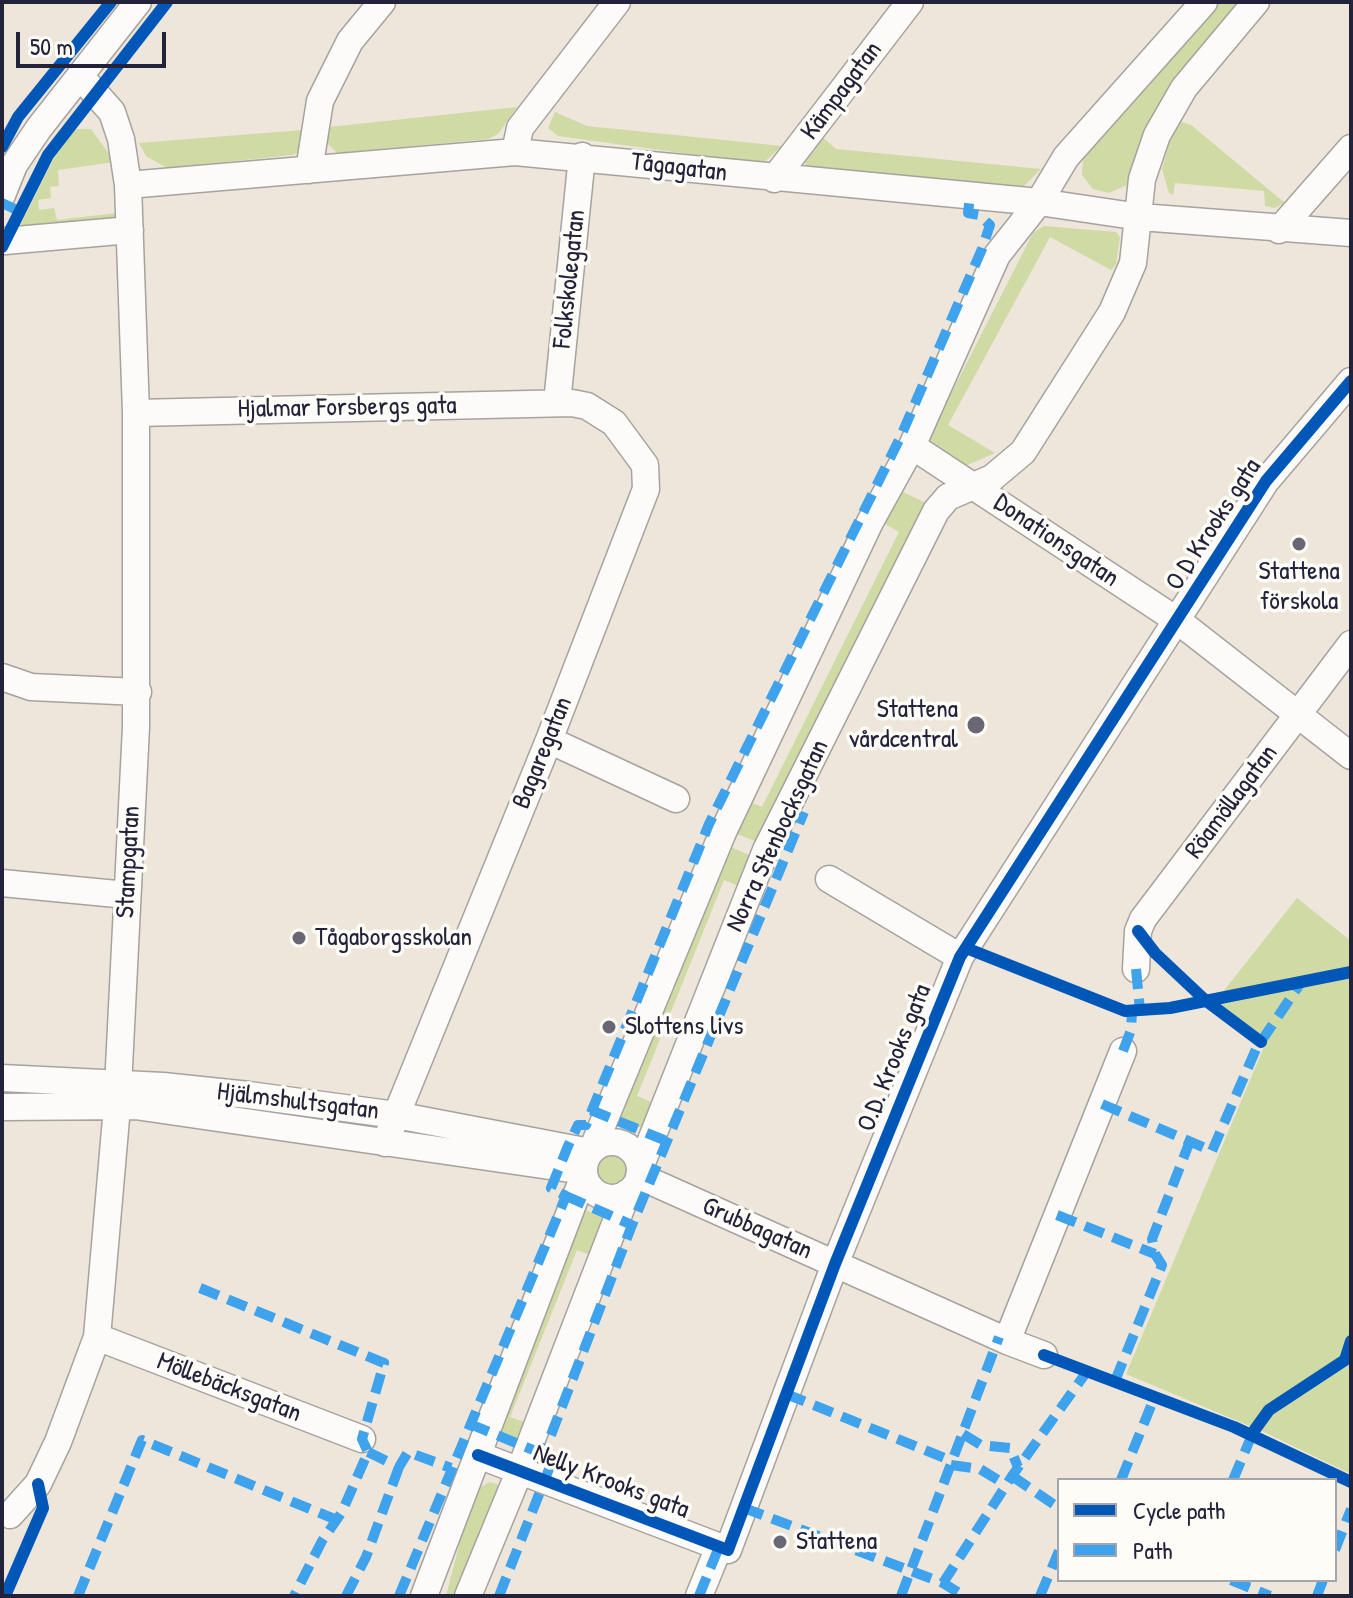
<!DOCTYPE html>
<html>
<head>
<meta charset="utf-8">
<style>
	body { margin:0 }
	#map { position:relative; width:1353px; height:1598px; overflow:hidden; background:#eee6da; font-family:"Patrick Hand",sans-serif }
	canvas { display:block }
	.frame { position:absolute; inset:0; border:4px solid #22223b; pointer-events:none }
	.legend { position:absolute; left:1057px; top:1478px; width:280px; height:104px; box-sizing:border-box; background:#fdfcf7; border:2px solid #a5a5ac; margin:0; padding:10px 14px; list-style:none; font-size:24px; color:#22223b }
	.legend li { display:flex; align-items:center; gap:16px; height:40px }
	.legend b { width:40px; border:2px solid #a5a5ac }
	.scale { position:absolute; left:16px; top:32px; width:150px; height:36px; box-sizing:border-box; border:4px solid #22223b; border-top:0; padding-left:10px; font-size:24px; line-height:28px; white-space:nowrap; color:#22223b; -webkit-text-stroke:6px #fdfcf7; paint-order:stroke }
</style>
</head>
<body>
<div id="map">
<canvas width="1353" height="1598"></canvas>
<div class="frame"></div>
<ul class="legend">
<li><b style="height:10px;background:#0057b8"></b>Cycle path</li>
<li><b style="height:10px;background:#3ea2ec"></b>Path</li>
</ul>
<div class="scale">50 m</div>
</div>
<script>
const ctx = document.querySelector('canvas').getContext('2d');
ctx.lineJoin = 'round';
function fillPath(path, color) {
  ctx.fillStyle = color;
  ctx.fill(path, 'evenodd');
}
function shape(rows) {
  const path = new Path2D();
  for (const r of rows) {
    if (r.length === 3) {
      path.moveTo(r[0] + r[2], r[1]);
      path.arc(r[0], r[1], r[2], 0, 2 * Math.PI);
      continue;
    }
    path.moveTo(r[0], r[1]);
    for (let i = 2; i < r.length; i += 2) path.lineTo(r[i], r[i + 1]);
  }
  return path;
}
function strokePath(path, color, width, dash) {
  ctx.strokeStyle = color;
  ctx.lineWidth = width;
  ctx.lineCap = dash ? 'butt' : 'round';
  ctx.setLineDash(dash || []);
  ctx.stroke(path);
}
function drawText(font, color, halo, rows, align = 'center') {
  ctx.font = font + ' "Patrick Hand",sans-serif';
  ctx.lineWidth = 7;
  ctx.setLineDash([]);
  ctx.textBaseline = 'middle';
  ctx.strokeStyle = halo;
  ctx.fillStyle = color;
  for (const [text, x, y, turn = 0] of rows) {
    ctx.save();
    ctx.translate(x, y);
    ctx.rotate((+turn || 0) * Math.PI / 180);
    ctx.textAlign = isNaN(turn) ? turn : align;
    if (halo) ctx.strokeText(text, 0, 0);
    ctx.fillText(text, 0, 0);
    ctx.restore();
  }
}
const green = shape([
	[1213,2,1243,2,1157,108,1127,185,1109,193,1093,189,1082,175,1083,157],
	[517,107,498,134,488,139,337,153,327,143,329,127],
	[555,112,587,126,782,146,762,164,558,136,548,128],
	[1181,122,1191,125,1285,203,1274,208,1265,206,1264,191,1175,183,1173,195,1169,193,1162,169,1171,138],
	[76,129,91,129,115,162,58,170,59,186,50,187,51,198,38,200,39,210,54,208,57,220,117,213,116,223,19,228,65,136],
	[302,130,299,152,292,155,167,168,146,156,139,143],
	[821,136,836,149,1041,169,1023,187,806,166,804,159],
	[1044,226,1116,232,1120,237,1116,264,1111,270,1050,237,948,425,995,453,965,466,929,442,930,435,1033,233],
	[895,488,928,504,762,844,730,831,745,800,762,807,899,532,880,521],
	[726,845,756,858,743,888,724,880,637,1096,656,1104,646,1130,615,1117],
	[1297,898,1351,941,1351,1474,1264,1432,1126,1374,1267,1040,1215,1002],
	[613,1169,17],
	[579,1208,611,1220,596,1257,577,1250,510,1417,529,1424,523,1441,492,1430],
	[490,1482,506,1487,459,1596,446,1596,466,1518,477,1489]
]);
const minor = shape([
	[515,152,520,128,617,2],
	[309,170,320,101,350,41,382,2],
	[774,179,910,2],
	[128,185,515,152,1039,202,1140,217,1351,233],
	[2,195,14,165,39,128,138,2],
	[1279,230,1351,148],
	[5,241,130,230],
	[557,403,582,156],
	[136,413,572,403,587,406,614,423,645,465,646,489,549,740,385,1143],
	[912,446,1178,621,1351,756],
	[2,677,31,687,138,692],
	[549,740,676,799],
	[829,879,960,957],
	[2,883,127,895],
	[1136,969,1138,931,1143,919,1351,644],
	[2,1078,163,1086,249,1095,396,1115,590,1152],
	[2,1107,135,1106,584,1171],
	[612,1170,28],
	[592,1150,723,832,870,522,912,446,997,255,1039,202,1066,157,1204,2],
	[640,1168,766,850,936,511,948,497,992,478,1023,452,1112,312,1133,263,1142,179,1157,135,1184,88,1256,2],
	[639,1176,1007,1341,1123,1051],
	[97,1337,362,1439],
	[1007,1341,1044,1355],
	[478,1455,728,1550,835,1264,960,957,1266,481,1351,381],
	[10,1515,38,1484,58,1442,97,1337,117,1107,136,727,136,413,128,185,121,139,112,112,80,76],
	[424,1596,584,1175],
	[468,1596,520,1470,627,1193],
	[699,1596,719,1547]
]);
const quiet = shape([
	[2,203,19,211],
	[1136,969,1140,1010],
	[1123,1051,1131,1030,1132,1011],
	[1102,1104,1212,1151,1256,1049,1302,981],
	[591,1110,669,1142],
	[566,1196,632,1225],
	[1057,1215,1155,1254],
	[200,1288,384,1363,362,1439,368,1452,342,1512,322,1541,294,1596],
	[1115,1381,1162,1265,1155,1254,1152,1239,1190,1141],
	[786,1394,952,1461],
	[470,1424,543,1454],
	[963,1434,981,1445,1010,1448,1018,1467],
	[368,1452,399,1467,408,1452,451,1468],
	[951,1465,980,1469,1006,1485],
	[1012,1476,1059,1508],
	[1121,1480,1155,1396],
	[1233,1480,1254,1430],
	[744,1508,943,1583,964,1596],
	[1335,1550,1351,1509],
	[1231,1580,1270,1596],
	[943,1583,1012,1476,1088,1370],
	[78,1596,142,1440,337,1520],
	[346,1596,366,1557,399,1467],
	[399,1596,566,1196,551,1188,568,1146,578,1125,586,1125,709,824,900,438,982,249,990,225,979,215,968,213,970,196],
	[499,1596,549,1469,539,1466,632,1225,804,812],
	[699,1596,719,1547],
	[901,1596,999,1337],
	[1040,1596,1059,1551],
	[1317,1596,1323,1580]
]);
const cycleway = shape([
	[2,147,18,117,111,2],
	[2,247,48,155,167,2],
	[1138,931,1155,953,1205,1000,1261,1042],
	[966,948,1125,1011,1170,1008,1351,972],
	[1044,1355,1234,1427,1351,1482],
	[1251,1435,1269,1410,1345,1360,1351,1341],
	[478,1455,728,1550,835,1264,960,957,1266,481,1351,381],
	[5,1596,43,1508,38,1484]
]);
const markers = [
	[1299,544,8,"#696773"],
	[976,725,10,"#696773"],
	[299,938,8,"#696773"],
	[609,1027,8,"#696773"],
	[780,1542,8,"#696773"]
];
const streetNames = [
	["Kämpagatan",842,91,-53],
	["Tågagatan",679,168,7],
	["Folkskolegatan",570,279,-84],
	["Hjalmar Forsbergs gata",347,408,-1],
	["O D Krooks gata",1214,525,-57],
	["Donationsgatan",1056,541,34],
	["Bagaregatan",543,753,-68],
	["Röamöllagatan",1232,802,-53],
	["Norra Stenbocksgatan",778,836,-65],
	["Stampgatan",129,862,-87],
	["O.D. Krooks gata",895,1058,-68],
	["Hjälmshultsgatan",298,1102,7],
	["Grubbagatan",757,1229,24],
	["Möllebäcksgatan",229,1388,21],
	["Nelly Krooks gata",611,1482,21]
];
const poiNames = [
	["Stattena",1299,572,"center"],
	["förskola",1299,602,"center"],
	["Stattena",958,710,"right"],
	["vårdcentral",958,740,"right"],
	["Tågaborgsskolan",315,938],
	["Slottens livs",625,1027],
	["Stattena",796,1542]
];
fillPath(green, '#cfdaa4');
strokePath(minor, '#a6a29e', 29);
strokePath(minor, '#fcfbf9', 26);
strokePath(quiet, '#3ea2ec', 10, [20, 10]);
strokePath(cycleway, '#0057b8', 12);
for (const [x, y, r, color] of markers) {
  const dot = new Path2D();
  dot.arc(x, y, r, 0, 2 * Math.PI);
  ctx.fillStyle = color;
  ctx.fill(dot);
  strokePath(dot, '#fdfcf7', 3);
}
drawText('26px', '#22223b', '#fdfcf7', streetNames);
drawText('26px', '#22223b', '#fdfcf7', poiNames, 'left');
</script>
</body>
</html>
